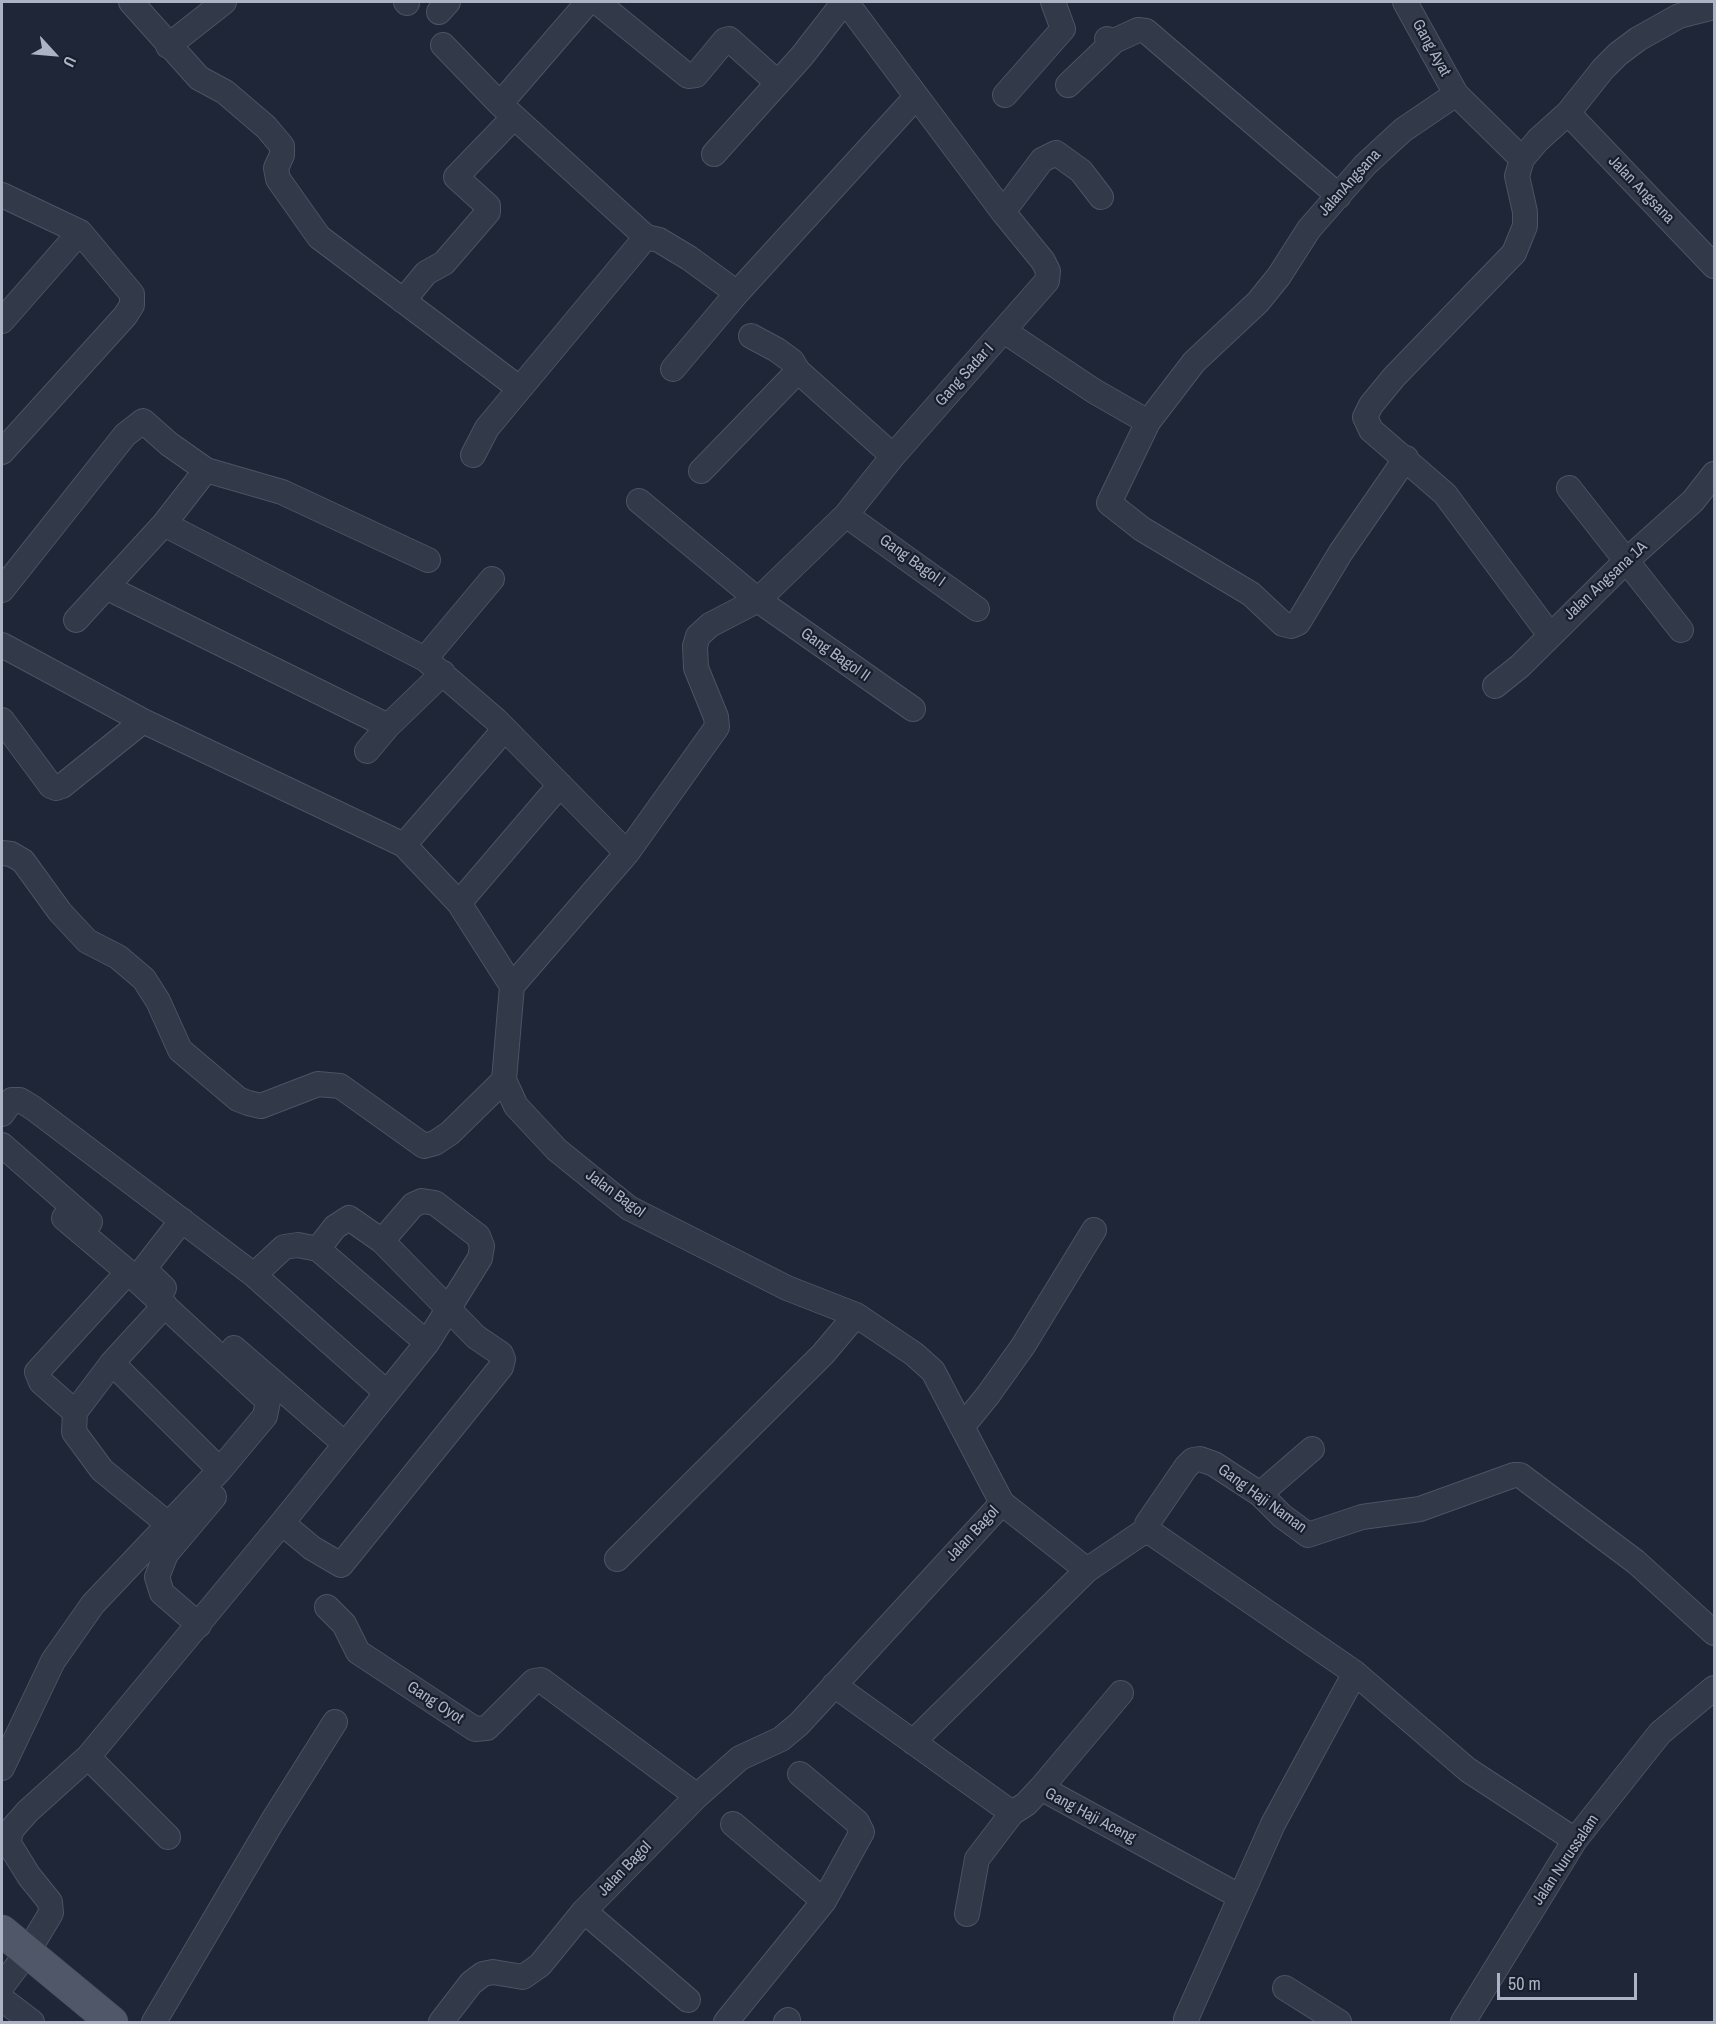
<!DOCTYPE html>
<html>
<head>
<meta charset="utf-8">
<style>
	body { margin:0 }
	#map { position:relative; width:1716px; height:2024px; overflow:hidden; background:#1e2637; font-family:"Archivo Narrow",sans-serif }
	canvas { display:block }
	.frame { position:absolute; inset:0; border:3px solid #acb3c5; pointer-events:none }
	.north { position:absolute; left:24px; top:24px; width:60px; height:60px; -webkit-text-stroke:4px #181e2c; paint-order:stroke; rotate:116deg; font-size:16px; font-weight:700; line-height:24px; text-align:center; color:#acb3c5 }
	.north::after { content:''; display:block; margin:auto; width:21px; height:27px; background:#acb3c5; clip-path:polygon(50% 0,100% 100%,50% 72%,0 100%) }
	.scale { position:absolute; left:1497px; top:1973px; width:140px; height:27px; box-sizing:border-box; border:3px solid #acb3c5; border-top:0; padding-left:8px; font-size:18px; line-height:21px; white-space:nowrap; color:#acb3c5; -webkit-text-stroke:4px #181e2c; paint-order:stroke }
</style>
</head>
<body>
<div id="map">
<canvas width="1716" height="2024"></canvas>
<div class="frame"></div>
<div class="north">U</div>
<div class="scale">50 m</div>
</div>
<script>
const ctx = document.querySelector('canvas').getContext('2d');
ctx.lineJoin = 'round';
function shape(rows) {
  const path = new Path2D();
  for (const r of rows) {
    path.moveTo(r[0], r[1]);
    for (let i = 2; i < r.length; i += 2) path.lineTo(r[i], r[i + 1]);
  }
  return path;
}
function strokePath(path, color, width, dash) {
  ctx.strokeStyle = color;
  ctx.lineWidth = width;
  ctx.lineCap = dash ? 'butt' : 'round';
  ctx.setLineDash(dash || []);
  ctx.stroke(path);
}
function drawText(font, color, halo, rows, align = 'center') {
  ctx.font = font + ' "Archivo Narrow",sans-serif';
  ctx.lineWidth = 4.5;
  ctx.setLineDash([]);
  ctx.textBaseline = 'middle';
  ctx.strokeStyle = halo;
  ctx.fillStyle = color;
  for (const [text, x, y, turn = 0] of rows) {
    ctx.save();
    ctx.translate(x, y);
    ctx.rotate((+turn || 0) * Math.PI / 180);
    ctx.textAlign = isNaN(turn) ? turn : align;
    if (halo) ctx.strokeText(text, 0, 0);
    ctx.fillText(text, 0, 0);
    ctx.restore();
  }
}
const minor = shape([
	[131,2,199,78,225,92,266,127,282,146,282,155,276,168,278,179,319,237,519,388],
	[406,2,407,3],
	[597,2,688,76,696,75,725,40,729,39,778,83],
	[1405,2,1456,94],
	[439,12,448,2],
	[1107,39,1114,41,1138,30,1146,31,1339,196],
	[443,45,500,104,646,237,659,240,689,258,737,293,916,97],
	[168,46,224,2],
	[1068,85,1114,41],
	[1005,95,1063,29,1053,2],
	[500,104,588,2],
	[1568,113,1714,266],
	[714,154,802,56,844,2],
	[1522,159,1517,176,1525,212,1525,226,1514,253,1394,377,1371,405,1365,417,1371,430,1445,494,1550,635],
	[2,195,80,232,132,294,132,305,125,316,2,452],
	[1003,212,1042,160,1056,153,1081,171,1101,197],
	[403,301,426,273,444,263,488,212,488,206,456,177,514,117],
	[2,321,80,232],
	[1004,331,1094,391,1148,422,1194,362,1258,302,1279,276,1309,229,1365,165,1403,130,1456,94,1522,159,1538,140,1568,113,1603,69,1618,54,1638,39,1679,16,1714,7],
	[751,336,777,350,792,361,798,371],
	[673,369,737,293],
	[1148,422,1109,503,1142,529,1251,594,1283,624,1291,626,1298,623,1341,552,1406,458],
	[473,455,487,428,646,237],
	[701,471,798,371,893,456],
	[1569,488,1681,630],
	[639,501,758,600,913,709],
	[846,515,977,609],
	[164,524,425,659,496,720,627,853],
	[108,588,388,726],
	[2,590,125,435,143,421,169,444,206,470,282,492,428,560],
	[76,620,164,524,206,470],
	[2,645,143,721,404,845,459,903,512,986],
	[425,659,492,579],
	[1495,686,1520,666,1626,561,1693,501,1714,474],
	[2,720,51,786,56,788,62,786,143,721],
	[367,751,388,726,443,673],
	[404,845,504,730],
	[2,853,11,854,23,861,60,912,87,941,118,957,144,979,158,1001,180,1050,238,1099,248,1103,261,1106,318,1084,340,1086,424,1146,435,1143,450,1133,504,1080],
	[459,903,560,785],
	[512,986,504,1080,516,1106,557,1150,629,1208,787,1288,856,1315,914,1354,933,1371,1002,1503,1087,1570,1143,1532,1153,1534,1355,1673,1468,1770,1575,1840],
	[512,986,627,853,717,727,716,717,696,668,695,646,698,636,710,625,758,600,846,515,893,456,1047,281,1048,271,1043,261,1003,212,846,2],
	[2,1114,12,1100,20,1100,33,1108,254,1275,386,1392],
	[2,1145,90,1222],
	[254,1275,284,1247,298,1245,318,1249,427,1343],
	[164,1288,144,1269,182,1220],
	[165,1305,112,1363,75,1412,74,1432,102,1470,168,1524],
	[234,1348,345,1444],
	[112,1363,220,1470],
	[75,1412,41,1382,37,1372,128,1272],
	[962,1427,988,1395,1023,1346,1094,1230],
	[1260,1494,1312,1449],
	[282,1523,312,1548,341,1565,501,1367,503,1359,501,1354,476,1337,382,1241,349,1218,335,1227,318,1249],
	[1146,1532,1147,1524,1186,1467,1193,1460,1200,1459,1214,1464,1260,1494,1282,1516,1308,1535,1362,1517,1420,1509,1514,1475,1520,1475,1636,1562,1714,1633],
	[617,1559,823,1354,856,1315],
	[327,1607,344,1624,358,1652,475,1729,487,1728,534,1681,541,1680,697,1796],
	[199,1625,162,1593,157,1577,166,1554,214,1497],
	[834,1685,1012,1813,1026,1804,1041,1788,1239,1896],
	[913,1742,1087,1570],
	[88,1757,168,1837],
	[2,1768,53,1661,93,1604,220,1470,265,1416,268,1401,128,1272,64,1218],
	[1041,1788,1121,1693],
	[733,1824,824,1901],
	[584,1911,688,2000],
	[967,1914,977,1859,1012,1813],
	[2,1986,27,1953,51,1913,50,1902,29,1876,8,1842,12,1829,28,1811,88,1757,282,1523,427,1343,480,1258,482,1246,478,1236,435,1203,422,1201,413,1205,382,1241],
	[1285,1988,1339,2022],
	[2,1999,32,2022],
	[1186,2019,1273,1824,1355,1673],
	[154,2022,272,1822,335,1722],
	[441,2022,471,1983,483,1974,493,1972,523,1977,540,1965,584,1911,697,1796,740,1758,781,1739,799,1724,1002,1503],
	[726,2022,824,1901,862,1832,857,1822,800,1774],
	[786,2022,788,2020],
	[1463,2022,1575,1840,1660,1733,1714,1688]
]);
const major = shape([
	[2,1931,112,2022]
]);
const streetNames = [
	["Gang Ayat",1431,48,61],
	["JalanAngsana",1350,183,-48],
	["Jalan Angsana",1641,190,46],
	["Gang Sadar I",965,375,-48],
	["Gang Bagol I",912,561,36],
	["Jalan Angsana 1A",1606,581,-43],
	["Gang Bagol II",835,655,35],
	["Jalan Bagol",615,1194,36],
	["Gang Haji Naman",1262,1499,36],
	["Jalan Bagol",973,1534,-47],
	["Gang Oyot",435,1703,33],
	["Gang Haji Aceng",1090,1816,28],
	["Jalan Nurussalam",1566,1860,-56],
	["Jalan Bagol",625,1869,-46]
];
strokePath(minor, '#4d5363', 26);
strokePath(major, '#3c4251', 33);
strokePath(minor, '#323948', 24);
strokePath(major, '#505768', 32);
drawText('16px', '#acb3c5', '#181e2c', streetNames);
</script>
</body>
</html>
